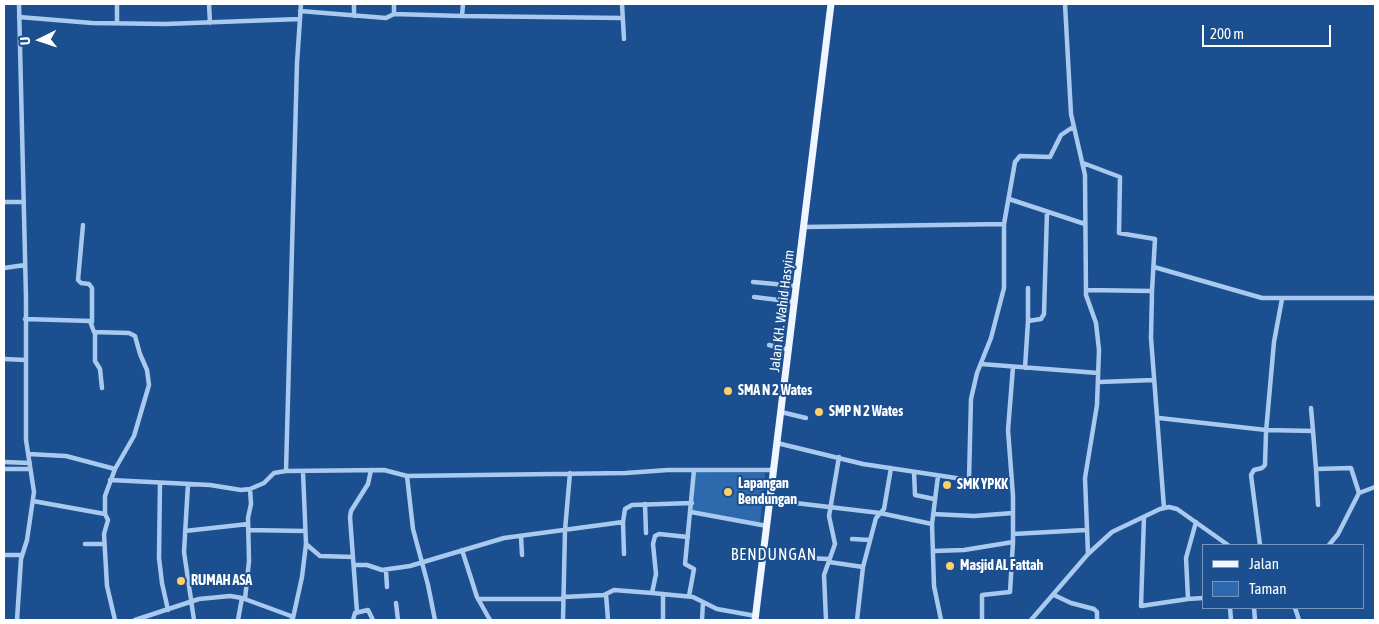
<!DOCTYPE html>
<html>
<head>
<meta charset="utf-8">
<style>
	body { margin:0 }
	#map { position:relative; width:1379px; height:624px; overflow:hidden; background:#1b4f8f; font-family:"Asap Condensed",sans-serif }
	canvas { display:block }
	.frame { position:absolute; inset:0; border:5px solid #fff; pointer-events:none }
	.legend { position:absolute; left:1202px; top:544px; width:162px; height:65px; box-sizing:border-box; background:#1b4f8f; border:1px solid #7695bc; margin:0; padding:6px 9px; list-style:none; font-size:15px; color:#fff }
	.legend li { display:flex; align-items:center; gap:10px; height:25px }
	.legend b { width:25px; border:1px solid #7695bc }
	.north { position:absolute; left:15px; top:15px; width:50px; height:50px; -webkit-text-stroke:4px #1b4f8f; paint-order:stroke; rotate:266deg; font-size:14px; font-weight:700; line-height:20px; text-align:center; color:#fff }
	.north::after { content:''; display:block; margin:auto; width:18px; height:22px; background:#fff; clip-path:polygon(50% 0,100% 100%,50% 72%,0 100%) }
	.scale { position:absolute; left:1202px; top:25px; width:129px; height:22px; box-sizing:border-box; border:2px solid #fff; border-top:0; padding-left:6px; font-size:15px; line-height:18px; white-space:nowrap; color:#fff; -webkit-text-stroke:4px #1b4f8f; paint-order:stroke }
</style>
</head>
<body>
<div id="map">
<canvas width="1379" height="624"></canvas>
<div class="frame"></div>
<ul class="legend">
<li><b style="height:6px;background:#f0f6ff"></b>Jalan</li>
<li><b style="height:14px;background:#2e69ad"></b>Taman</li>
</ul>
<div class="north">U</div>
<div class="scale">200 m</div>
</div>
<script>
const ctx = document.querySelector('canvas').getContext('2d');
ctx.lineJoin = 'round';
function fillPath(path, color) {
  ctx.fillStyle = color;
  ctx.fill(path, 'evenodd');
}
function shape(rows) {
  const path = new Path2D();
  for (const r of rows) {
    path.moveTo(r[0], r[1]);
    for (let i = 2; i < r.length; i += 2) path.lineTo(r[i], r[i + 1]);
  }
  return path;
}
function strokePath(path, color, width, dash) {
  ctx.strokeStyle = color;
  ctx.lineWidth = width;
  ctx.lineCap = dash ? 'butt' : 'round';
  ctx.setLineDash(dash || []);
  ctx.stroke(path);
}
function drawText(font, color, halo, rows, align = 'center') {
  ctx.font = font + ' "Asap Condensed",sans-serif';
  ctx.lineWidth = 4;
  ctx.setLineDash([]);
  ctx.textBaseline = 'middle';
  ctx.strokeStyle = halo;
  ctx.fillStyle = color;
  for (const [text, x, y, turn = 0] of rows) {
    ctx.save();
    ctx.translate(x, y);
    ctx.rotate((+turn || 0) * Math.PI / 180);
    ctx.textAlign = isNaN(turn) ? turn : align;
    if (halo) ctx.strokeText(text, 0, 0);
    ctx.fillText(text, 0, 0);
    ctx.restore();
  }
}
const green = shape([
	[693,472,765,473,760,524,691,511]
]);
const street = shape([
	[117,4,117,23],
	[209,4,210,23],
	[622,4,624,39],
	[1065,4,1071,114,1085,175,1086,295,1096,323,1099,350,1097,405,1085,478,1088,554],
	[300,11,386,18,394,14,394,4],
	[394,14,462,16,463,4],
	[354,16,354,4],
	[462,16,622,18],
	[19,17,92,23,165,24,300,19],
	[1083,163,1120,177,1119,233,1155,239,1152,291],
	[1009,199,1085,224],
	[4,202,24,202],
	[83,225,78,280,81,283,89,284,92,288,92,322],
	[805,227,1004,224],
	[1154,267,1262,298,1375,298],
	[4,268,25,265],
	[753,282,797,286],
	[1086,290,1152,291,1151,338,1164,508],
	[754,297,795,302],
	[784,301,786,285],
	[25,319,90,321,94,332,129,333,135,336,140,354,147,370,149,385,134,436,115,469],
	[1028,321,1028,288],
	[95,333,95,361,100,369,102,388],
	[769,345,789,350],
	[4,359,26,360],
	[981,364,1098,373],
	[1025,368,1028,321,1041,319,1044,314,1047,212],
	[1099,382,1154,380],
	[1311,408,1313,431],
	[781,412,806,418],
	[1159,418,1266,430,1313,431,1316,469,1351,468,1359,493],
	[777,443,863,464,969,480,971,399,977,373,991,338,1004,288,1004,224,1015,162,1020,156,1050,157,1061,135,1073,127],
	[28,454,66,456,115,469,105,496,105,514,108,520,104,534,107,586,115,620],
	[4,462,30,463],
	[4,469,30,469],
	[1316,469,1318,505],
	[286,471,297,63,301,4],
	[914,472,915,495,934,499],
	[407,476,413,529,428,585,435,620],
	[938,476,932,524,934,586,941,620],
	[110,480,210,485,241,490,250,489,264,483,274,473,286,471,384,470,407,476,626,473,668,470,774,470],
	[160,483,159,558,162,583,168,610],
	[188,484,184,552,194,620],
	[770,500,880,513,932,524],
	[33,501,105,514],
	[645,504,646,533],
	[691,512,767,526],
	[933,514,974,516,1013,513],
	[1144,517,1141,606,1188,599,1186,558,1196,522],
	[623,522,624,554],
	[248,530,305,531],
	[185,531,248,524],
	[1013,534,1086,530],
	[521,536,522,555],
	[852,539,870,540],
	[85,544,104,544],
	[306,544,320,556,353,557],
	[1260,545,1251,475,1254,470,1262,468,1265,465,1266,432,1274,342,1282,299],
	[1329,545,1338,534,1359,493,1375,487],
	[462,550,477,597,490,620],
	[934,551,964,550,1013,542,1013,496,1008,430,1013,367],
	[4,555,22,555],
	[763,556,829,559],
	[829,562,863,567],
	[354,565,367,565,382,570,410,566,504,538,623,522,625,509,632,505,692,503],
	[386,570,387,587],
	[652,593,656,574,653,544,655,536,659,534,688,537],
	[606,594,608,620],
	[663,594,663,620],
	[1054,595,1071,603,1094,609,1097,612,1097,620],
	[689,596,694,569,685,564,694,470],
	[563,597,604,595,614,590,652,593,693,597,717,609,756,616],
	[245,599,249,561,248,518,251,504,250,489],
	[478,599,563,599],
	[1188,599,1203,598],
	[396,603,398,620],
	[1230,608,1231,620],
	[1254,608,1255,620],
	[1295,608,1299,620],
	[357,612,350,517,351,511,368,484,371,470],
	[293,618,302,577,306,544,303,472],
	[17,620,21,559,27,540,34,492,26,440,26,298,19,4],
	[135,620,199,599,230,596,242,598,291,616,293,620],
	[238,620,242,598],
	[353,620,355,613,368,610,373,620],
	[563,620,565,530,570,473],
	[702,620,703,602],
	[826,620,824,575,835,544,829,516,839,457],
	[857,620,863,567,876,518,884,509,891,468],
	[982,620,982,595,1010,592,1013,542],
	[1031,620,1088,554,1112,532,1160,509,1169,507,1177,509,1228,545]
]);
const primary = shape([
	[755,620,831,4]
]);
const markers = [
	[728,391,5,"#ffd166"],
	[819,412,5,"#ffd166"],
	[947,485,5,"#ffd166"],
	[728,492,5,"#ffd166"],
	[950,566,5,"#ffd166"],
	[181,581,5,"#ffd166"]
];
const streetNames = [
	["Jalan KH. Wahid Hasyim",782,311,-83]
];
const poiNames = [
	["SMA N 2 Wates",738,391],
	["SMP N 2 Wates",829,412],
	["Lapangan",738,484],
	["Bendungan",738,500],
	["SMK YPKK",957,485],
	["Masjid AL Fattah",960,566],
	["RUMAH ASA",191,581]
];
const quarterNames = [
	["BENDUNGAN",774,555]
];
fillPath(green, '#2e69ad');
strokePath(street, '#a9c9ee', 4.5);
strokePath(primary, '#f0f6ff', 7);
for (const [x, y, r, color] of markers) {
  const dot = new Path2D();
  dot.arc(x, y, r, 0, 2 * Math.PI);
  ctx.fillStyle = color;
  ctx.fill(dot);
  strokePath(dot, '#1b4f8f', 2);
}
drawText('14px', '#fff', '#1b4f8f', streetNames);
drawText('bold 14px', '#fff', '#1b4f8f', poiNames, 'left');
ctx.letterSpacing = '1px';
drawText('16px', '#fff', '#1b4f8f', quarterNames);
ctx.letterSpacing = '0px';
</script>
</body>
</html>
